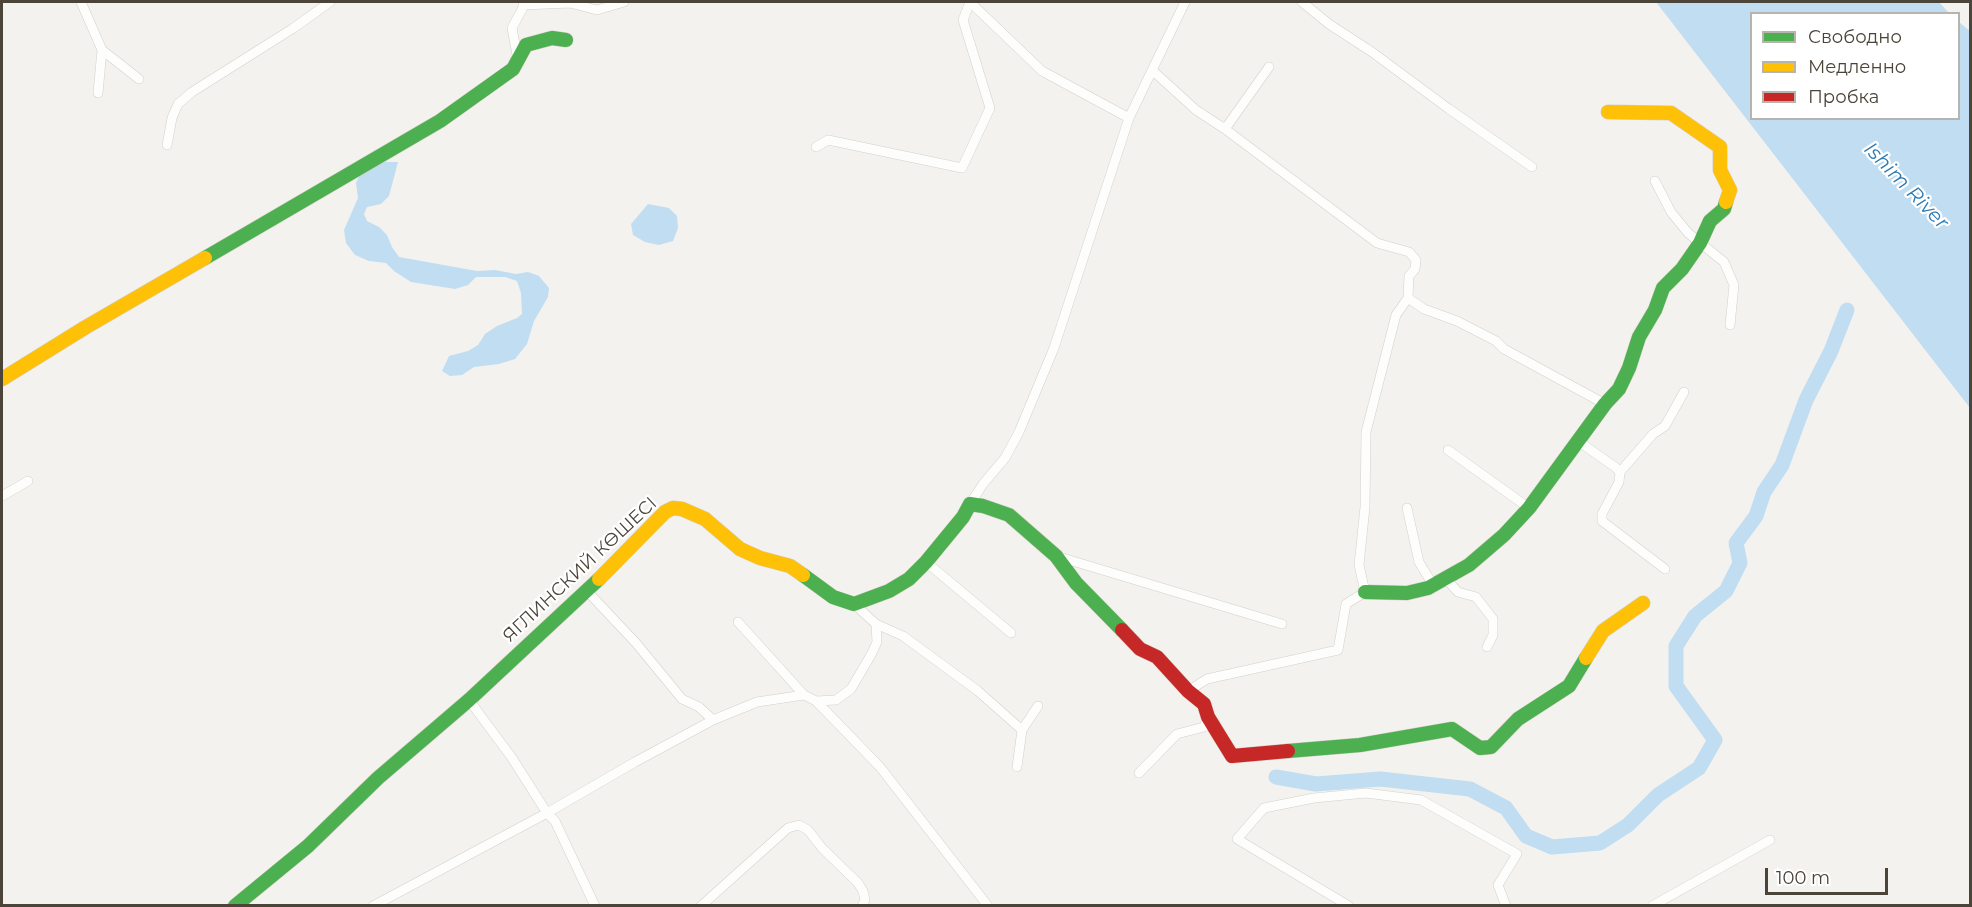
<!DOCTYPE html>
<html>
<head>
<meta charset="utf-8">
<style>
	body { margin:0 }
	#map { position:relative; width:1972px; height:907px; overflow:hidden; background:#f4f2ee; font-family:Montserrat,sans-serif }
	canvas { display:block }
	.frame { position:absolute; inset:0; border:3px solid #4b4439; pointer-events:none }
	.legend { position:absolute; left:1750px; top:12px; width:210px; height:108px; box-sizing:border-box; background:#fff; border:2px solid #b7b4b0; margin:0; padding:8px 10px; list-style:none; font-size:18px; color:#4b4439 }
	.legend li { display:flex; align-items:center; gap:12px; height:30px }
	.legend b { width:30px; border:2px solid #b7b4b0 }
	.scale { position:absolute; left:1765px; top:868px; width:123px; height:27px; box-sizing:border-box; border:3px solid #4b4439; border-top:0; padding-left:8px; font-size:18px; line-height:21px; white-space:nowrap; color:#4b4439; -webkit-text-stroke:4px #fff; paint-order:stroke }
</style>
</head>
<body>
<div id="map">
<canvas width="1972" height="907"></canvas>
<div class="frame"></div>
<ul class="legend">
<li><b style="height:8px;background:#4caf50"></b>Свободно</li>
<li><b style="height:8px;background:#ffc107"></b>Медленно</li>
<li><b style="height:8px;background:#c62828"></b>Пробка</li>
</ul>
<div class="scale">100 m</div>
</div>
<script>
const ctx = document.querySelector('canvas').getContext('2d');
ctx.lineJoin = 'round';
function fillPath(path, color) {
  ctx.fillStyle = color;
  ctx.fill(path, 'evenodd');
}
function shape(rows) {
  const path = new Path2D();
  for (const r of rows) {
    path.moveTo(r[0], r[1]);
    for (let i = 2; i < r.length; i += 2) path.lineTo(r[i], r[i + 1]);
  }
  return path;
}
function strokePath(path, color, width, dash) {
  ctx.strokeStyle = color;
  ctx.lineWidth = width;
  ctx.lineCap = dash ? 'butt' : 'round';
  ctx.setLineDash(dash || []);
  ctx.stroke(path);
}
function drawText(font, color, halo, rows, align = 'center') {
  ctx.font = font + ' Montserrat,sans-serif';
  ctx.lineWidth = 4.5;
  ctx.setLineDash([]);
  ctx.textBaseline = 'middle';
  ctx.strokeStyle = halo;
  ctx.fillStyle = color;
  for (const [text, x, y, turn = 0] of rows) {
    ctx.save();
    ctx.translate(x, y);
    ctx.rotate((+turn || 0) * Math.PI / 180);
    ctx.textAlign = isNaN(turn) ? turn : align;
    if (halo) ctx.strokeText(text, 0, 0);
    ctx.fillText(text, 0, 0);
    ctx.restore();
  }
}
const water = shape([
	[1656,2,1939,2,1949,13,1752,14,1752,118,1958,118,1959,22,1970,31,1970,408],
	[377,162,398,162,389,196,381,204,367,207,364,214,367,221,379,227,387,235,392,247,399,257,477,271,495,270,516,274,528,272,539,276,549,288,548,297,534,321,527,344,515,359,499,364,474,367,462,375,450,376,442,371,449,356,468,351,478,345,485,334,497,326,517,318,522,314,521,293,517,281,505,277,476,277,468,285,455,289,411,282,394,271,386,263,369,261,355,255,346,243,344,230,358,198,356,183,361,172],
	[648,204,669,208,677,216,678,228,673,241,659,245,645,242,633,235,631,224]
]);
const river = shape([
	[1276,777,1316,784,1380,779,1470,789,1506,808,1526,836,1552,847,1600,843,1628,825,1658,795,1699,768,1715,740,1676,686,1676,646,1695,616,1726,591,1740,563,1736,543,1756,516,1764,492,1782,465,1806,400,1831,351,1847,310]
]);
const street = shape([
	[81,2,102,50,139,79],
	[970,2,1042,71,1129,118],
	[1302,2,1329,24,1372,52,1449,109,1532,167],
	[523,5,570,3,597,10,624,2],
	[518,60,512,28,526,2],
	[1152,70,1196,110,1225,129,1377,243,1409,252,1416,260,1415,269,1409,276,1408,298,1424,309,1457,321,1496,341,1504,349,1605,404],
	[98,93,102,50],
	[1225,129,1269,67],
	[167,145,172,118,178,104,192,92,292,29,330,2],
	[816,147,828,140,962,168,990,108,963,20,970,2],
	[1655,181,1671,212,1688,233,1724,262,1734,285,1730,325],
	[1578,441,1615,467,1620,472],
	[1448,450,1529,508],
	[2,496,28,481],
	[970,504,983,484,1005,458,1019,432,1054,348,1129,118,1185,2],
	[1407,508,1419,562,1433,585],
	[1056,556,1282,624],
	[926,562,1011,633],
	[1665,569,1602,521,1602,514,1619,482,1620,472,1653,434,1665,426,1684,392],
	[1445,578,1458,592,1476,597,1493,619,1493,635,1487,647],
	[586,590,636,643,682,699,699,707,713,720],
	[854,604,876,624,903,636,978,691,1022,730,1038,706],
	[738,622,804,695,816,701,880,767,988,906],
	[1188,691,1207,679,1338,650,1346,604,1365,592,1359,565,1365,507,1366,432,1396,315,1408,298],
	[469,700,512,758,547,813,555,821,595,906],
	[816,701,836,700,851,689,872,653,877,642,876,624],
	[1017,767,1022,730],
	[1139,773,1177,734,1204,727,1208,717],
	[373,906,547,813,635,762,713,720,757,702,804,695],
	[701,906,788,828,799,825,808,830,822,848,858,883,863,891,865,900,862,906],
	[1349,906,1237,839,1264,808,1314,798,1366,793,1421,800,1517,854,1498,885,1506,906],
	[1652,906,1770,840]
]);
const fast = shape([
	[205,258,440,121,513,69,526,45,552,38,566,40],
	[803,575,833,597,854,604,889,591,909,579,926,562,963,517,970,504,983,506,1009,515,1056,556,1076,583,1122,630],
	[1365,592,1407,593,1428,588,1469,565,1504,535,1529,508,1605,404,1619,389,1629,368,1639,337,1655,310,1663,288,1682,269,1700,243,1710,221,1724,209,1726,202],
	[1288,751,1360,745,1452,729,1480,748,1491,747,1518,719,1569,686,1586,658],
	[235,906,308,846,378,778,469,700,599,579]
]);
const slow = shape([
	[1608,112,1671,113,1720,147,1720,170,1730,190,1726,202],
	[2,379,86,327,205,258],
	[599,579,665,512,673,508,682,509,705,519,740,549,760,558,790,566,803,575],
	[1586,658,1603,631,1643,603]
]);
const jam = shape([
	[1122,630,1140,649,1157,657,1188,691,1204,704,1208,717,1232,756,1288,751]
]);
const streetNames = [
	["ЯГЛИНСКИЙ КӨШЕСІ",580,570,-43]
];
const waterNames = [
	["Ishim River",1906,186,46]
];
fillPath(water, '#c0ddf1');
strokePath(river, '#c0ddf1', 15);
strokePath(street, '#d2d0cb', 10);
strokePath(fast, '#d3cfc5', 15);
strokePath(slow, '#d3cfc5', 15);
strokePath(jam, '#d3cfc5', 15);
strokePath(street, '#fdfdfc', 9);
strokePath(fast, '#4caf50', 14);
strokePath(slow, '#ffc107', 14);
strokePath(jam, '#c62828', 14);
drawText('18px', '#4b4439', '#fff', streetNames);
drawText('italic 20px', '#2e7ab2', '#fff', waterNames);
</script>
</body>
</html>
